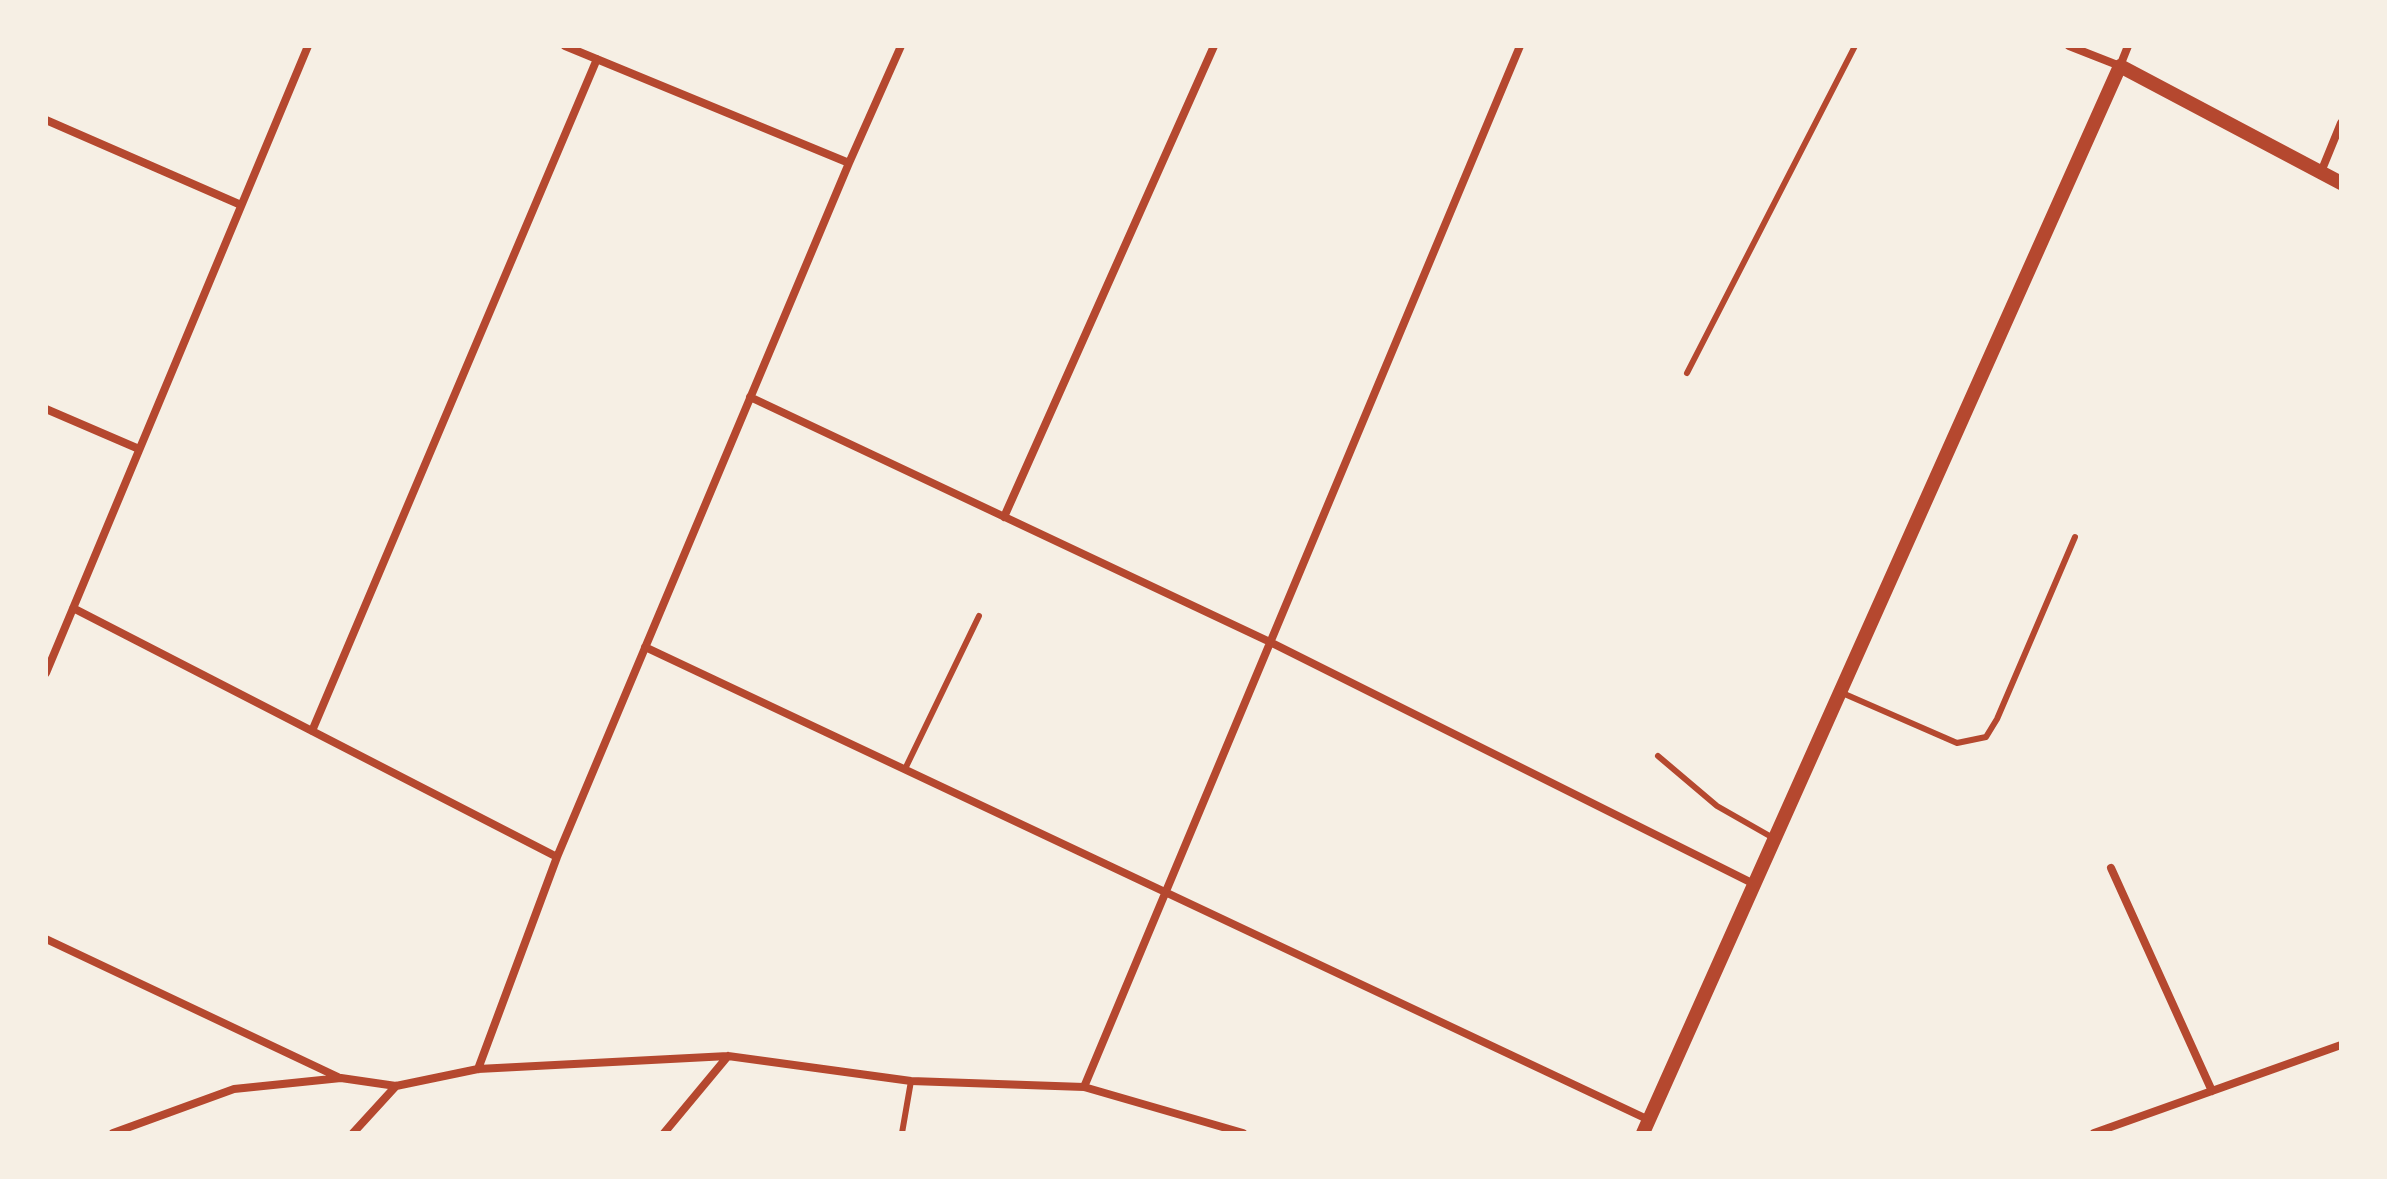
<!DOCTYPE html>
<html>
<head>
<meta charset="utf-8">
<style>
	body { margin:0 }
	#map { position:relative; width:2387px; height:1179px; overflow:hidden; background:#f6efe4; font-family:Helvetica,sans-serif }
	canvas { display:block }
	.frame { position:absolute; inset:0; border:48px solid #f6efe4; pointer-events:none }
</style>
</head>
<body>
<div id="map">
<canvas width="2387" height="1179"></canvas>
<div class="frame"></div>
</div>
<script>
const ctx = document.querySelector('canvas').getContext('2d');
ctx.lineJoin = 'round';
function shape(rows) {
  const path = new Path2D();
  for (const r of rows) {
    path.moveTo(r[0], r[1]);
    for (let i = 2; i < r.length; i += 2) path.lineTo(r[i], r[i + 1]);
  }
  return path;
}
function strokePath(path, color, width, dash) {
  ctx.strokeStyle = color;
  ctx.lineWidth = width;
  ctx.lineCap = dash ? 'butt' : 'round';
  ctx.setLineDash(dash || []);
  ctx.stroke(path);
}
const service = shape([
	[1687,373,1855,46],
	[1840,692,1957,743,1986,737,1997,719,2075,537],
	[1658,756,1717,806,1775,839],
	[905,769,979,616],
	[902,1133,911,1081]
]);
const minor = shape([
	[565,46,849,163],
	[2069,46,2120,66,2128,46],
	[46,120,241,205],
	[2321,172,2341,123],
	[750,397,1270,642,1754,884],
	[46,409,139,449],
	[1004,517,1214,46],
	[73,608,557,857],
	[645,647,1649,1120],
	[46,673,308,46],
	[312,731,597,59],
	[2111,868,2212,1091],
	[46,939,338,1077],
	[478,1069,557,857,849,163,901,46],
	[1084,1087,1520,46],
	[113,1133,234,1089,341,1078,396,1086,478,1069,728,1056,911,1081,1084,1087,1243,1133],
	[353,1133,396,1086],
	[664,1133,728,1056],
	[2094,1133,2341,1045]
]);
const tertiary = shape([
	[1643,1133,2120,66,2341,183]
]);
strokePath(service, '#b5482f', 6);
strokePath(minor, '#b5482f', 8);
strokePath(tertiary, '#b5482f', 14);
</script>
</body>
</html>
